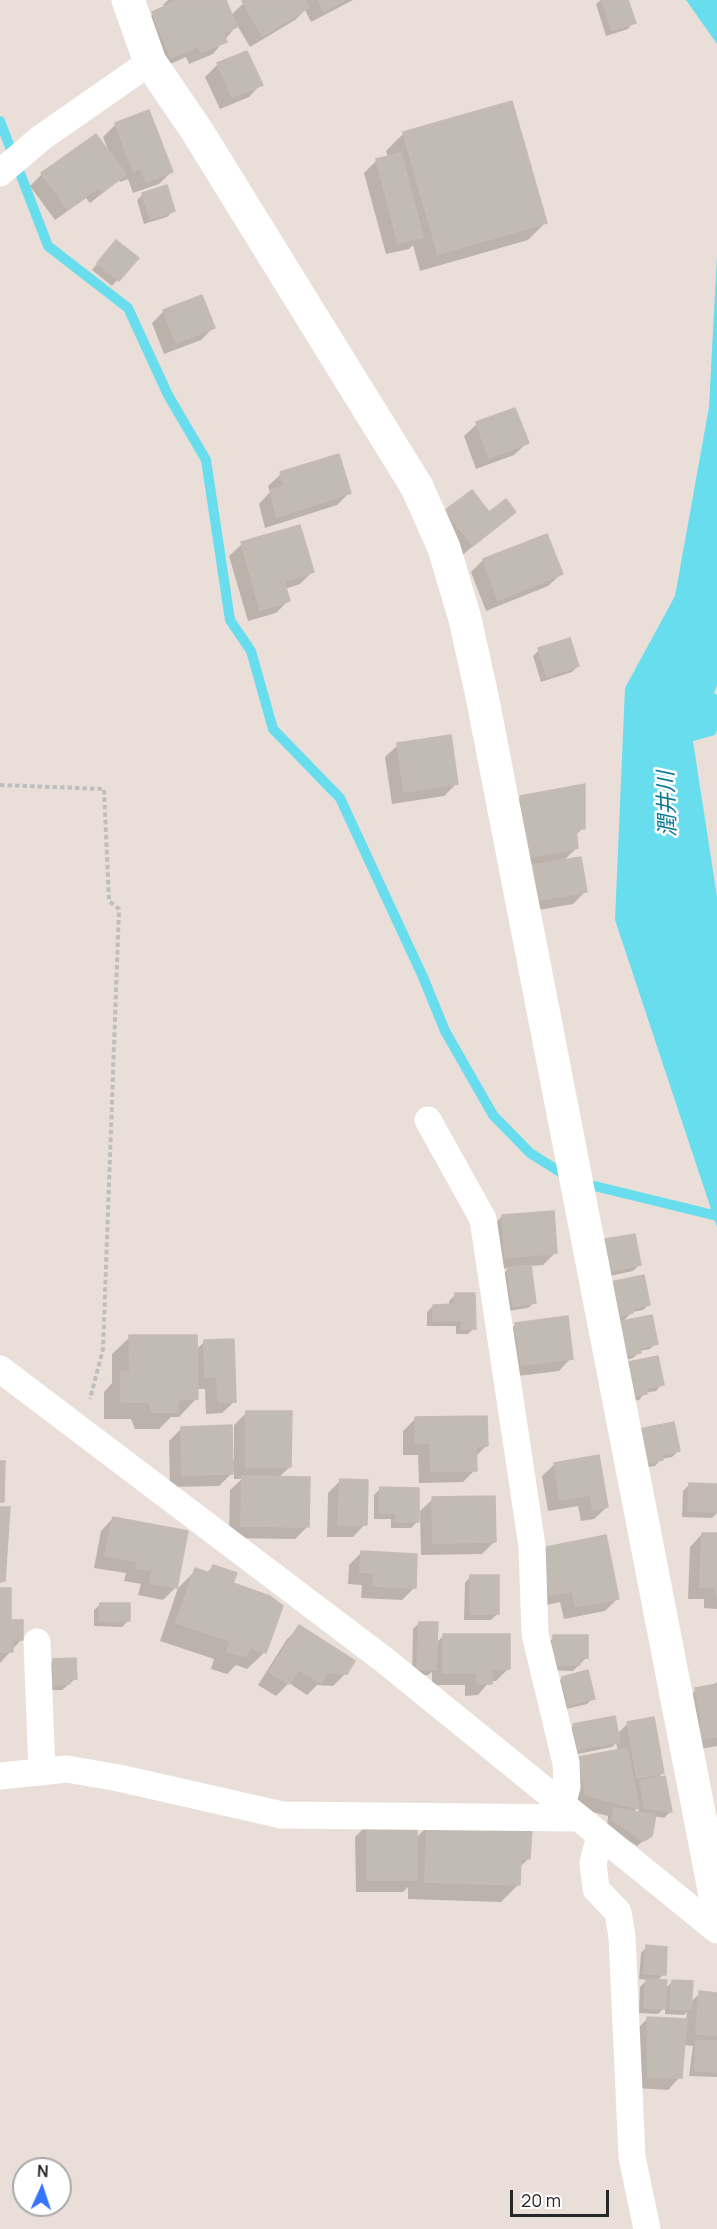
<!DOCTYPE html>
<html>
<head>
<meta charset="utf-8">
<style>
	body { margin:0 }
	#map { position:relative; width:717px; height:2229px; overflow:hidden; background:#eadfd8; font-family:Manrope,sans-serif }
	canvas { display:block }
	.north { position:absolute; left:12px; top:2157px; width:60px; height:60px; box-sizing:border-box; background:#fff; border:2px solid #a9a9a9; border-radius:50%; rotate:3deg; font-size:16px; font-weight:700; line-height:24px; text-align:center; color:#272727 }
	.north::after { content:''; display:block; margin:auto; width:21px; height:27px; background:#3575fa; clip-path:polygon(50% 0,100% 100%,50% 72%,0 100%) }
	.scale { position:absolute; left:510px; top:2190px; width:99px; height:27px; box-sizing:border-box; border:3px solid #272727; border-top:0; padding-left:8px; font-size:18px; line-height:21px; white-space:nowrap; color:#272727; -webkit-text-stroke:4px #fff; paint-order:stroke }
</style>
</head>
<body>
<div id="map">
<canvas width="717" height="2229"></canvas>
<div class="north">N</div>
<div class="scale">20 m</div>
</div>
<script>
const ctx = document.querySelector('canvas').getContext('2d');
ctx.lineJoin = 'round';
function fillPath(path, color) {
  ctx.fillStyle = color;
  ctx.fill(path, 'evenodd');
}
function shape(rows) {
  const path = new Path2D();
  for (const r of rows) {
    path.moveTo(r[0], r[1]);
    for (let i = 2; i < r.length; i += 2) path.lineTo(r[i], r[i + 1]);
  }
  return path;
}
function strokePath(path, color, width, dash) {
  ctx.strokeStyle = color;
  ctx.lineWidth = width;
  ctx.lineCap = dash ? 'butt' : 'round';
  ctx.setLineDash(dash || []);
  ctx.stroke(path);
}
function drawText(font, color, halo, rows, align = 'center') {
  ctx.font = font + ' Manrope,"Noto Sans JP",sans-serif';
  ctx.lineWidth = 5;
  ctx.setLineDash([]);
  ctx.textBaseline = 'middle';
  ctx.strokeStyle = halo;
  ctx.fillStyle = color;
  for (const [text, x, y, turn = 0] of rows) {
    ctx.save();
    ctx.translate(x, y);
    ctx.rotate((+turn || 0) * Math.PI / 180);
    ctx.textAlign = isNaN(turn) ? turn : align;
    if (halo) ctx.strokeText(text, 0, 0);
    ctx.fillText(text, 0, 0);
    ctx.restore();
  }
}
const water = shape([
	[686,0,717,0,717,44],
	[717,255,717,685,714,693,717,695,717,730,715,735,693,741,717,897,717,1227,615,920,625,688,675,596,709,407]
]);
const shadow = shape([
	[168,0,225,0,231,15,247,0,353,0,311,22,305,10,295,20,250,47,237,25,213,54,189,64,186,57,159,69,141,26,153,14,165,9,163,5],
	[601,0,627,0,634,22,628,29,606,36,596,4],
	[246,53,261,84,249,97,220,109,205,77,218,64],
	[116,124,171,172,159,184,133,193,128,179,120,182,119,180,90,203,86,198,55,220,30,186,42,174,110,155,103,137],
	[404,133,546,222,528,240,420,271,413,245,409,249,386,254,364,173,377,160,388,157,386,151],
	[143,194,173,211,167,217,144,224,137,200],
	[110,248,136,258,112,286,92,270],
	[164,311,214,327,201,340,164,354,152,323],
	[514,410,527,443,514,455,476,469,464,436,477,424],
	[281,474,349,493,337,505,265,528,259,504,270,492,268,486],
	[446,511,489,514,514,512,460,557,434,523],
	[546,536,561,574,548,586,486,611,471,572,483,560],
	[242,544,312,572,300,584,285,589,288,601,276,613,248,621,229,556],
	[539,650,578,666,572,672,541,682,533,656],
	[398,745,457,783,444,796,392,804,385,757],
	[521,797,583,828,575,836,577,848,563,861,586,891,573,904,527,912,521,879,535,865,518,868,509,810],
	[502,1216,555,1253,543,1265,530,1266,535,1302,528,1308,507,1311,502,1275,509,1268,493,1269,490,1229],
	[600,1242,639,1265,633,1271,600,1278],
	[604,1290,649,1304,643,1310,632,1312,622,1322,656,1343,650,1349,640,1351,633,1358,618,1361,612,1329,621,1320,611,1322],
	[455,1295,474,1328,468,1334,456,1334,456,1326,427,1326,427,1312,433,1306,449,1306,449,1301],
	[516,1324,571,1358,559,1371,509,1377,504,1337],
	[130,1337,196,1350,204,1342,235,1401,222,1413,206,1414,205,1389,196,1389,196,1399,179,1417,171,1417,159,1429,135,1429,131,1419,104,1419,104,1392,112,1383,112,1354],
	[618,1370,662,1384,656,1391,645,1393,639,1400,625,1402],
	[247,1412,290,1467,278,1478,308,1526,295,1539,229,1538,230,1490,242,1479,234,1479,234,1471,219,1486,170,1487,169,1441,182,1428,234,1460,234,1425],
	[415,1419,486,1446,475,1457,475,1470,463,1482,419,1483,418,1455,403,1455,403,1431],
	[673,1423,678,1451,672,1457,661,1459,655,1466,641,1468],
	[555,1464,607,1507,594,1519,581,1521,578,1506,548,1511,542,1476],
	[340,1481,365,1524,353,1537,327,1537,328,1493],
	[689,1485,717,1485,717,1513,712,1518,682,1517,683,1491],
	[380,1489,417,1522,411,1528,391,1528,391,1519,374,1519,374,1495],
	[433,1499,494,1542,482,1554,421,1555,420,1511],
	[113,1518,176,1587,163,1600,138,1595,141,1584,124,1581,126,1573,94,1568,101,1531],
	[702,1534,717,1535,717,1609,704,1608,704,1599,688,1599,690,1547],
	[361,1553,415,1587,402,1600,361,1598,362,1585,348,1584,349,1565],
	[529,1562,617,1599,605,1611,564,1619,560,1602,538,1607],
	[213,1566,231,1584,265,1652,247,1669,236,1665,227,1674,211,1669,214,1659,160,1641,178,1588,196,1570,206,1574],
	[471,1576,497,1614,491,1620,464,1620,465,1583],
	[0,1590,9,1621,21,1640,0,1663],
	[101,1604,128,1621,122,1627,94,1626,94,1610],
	[419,1623,435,1644,444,1635,509,1668,496,1681,490,1681,478,1695,465,1696,465,1685,432,1685,432,1672,428,1675,412,1675,413,1629],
	[300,1627,346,1673,333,1686,317,1685,307,1695,289,1683,276,1696,258,1685,287,1639],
	[554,1637,587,1657,573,1671,548,1670,548,1643],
	[54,1660,75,1679,62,1690,48,1690,47,1666],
	[562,1678,593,1698,587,1704,562,1710,556,1684],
	[717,1682,717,1746,683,1752,684,1702,696,1690,713,1685],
	[627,1724,663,1773,656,1779,664,1778,670,1812,664,1818,654,1816,650,1835,637,1846,607,1827,608,1816,574,1807,579,1759,618,1751,616,1743,612,1747,573,1755,568,1731,574,1725,617,1734],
	[638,1807,639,1814,633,1813],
	[368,1824,416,1838,428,1826,529,1858,520,1867,519,1884,501,1902,408,1899,408,1887,403,1892,356,1892,355,1837],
	[647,1947,664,1974,657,1981,665,1989,672,1982,690,2003,700,1993,717,1994,717,2077,689,2076,693,2046,683,2045,680,2077,668,2090,636,2088,635,2031,648,2018,686,2020,687,2012,684,2015,665,2014,665,2007,658,2014,639,2013,640,1987,647,1980,639,1979,641,1953]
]);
const stream = shape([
	[0,121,48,246,128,308,168,395,206,460,230,620,251,651,273,729,340,798,423,977,445,1031,493,1115,530,1153,568,1177],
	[582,1183,717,1216]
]);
const building = shape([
	[179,0,226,0,237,27,223,33,227,42,201,52,199,46,171,58,152,12,179,0],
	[244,0,305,0,309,7,263,36,242,1,244,0],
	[318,0,344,0,324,11,318,0],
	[602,0,628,0,636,23,612,30,602,0],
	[247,51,263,85,232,97,217,63,247,51],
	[512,101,547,223,438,254,403,132,512,101],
	[149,110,173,172,146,182,141,168,133,171,115,123,149,110],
	[96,134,126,175,103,192,99,187,68,209,41,173,96,134],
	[401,153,423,237,398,243,376,159,401,153],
	[167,185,175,211,150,219,142,193,167,185],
	[116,240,139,258,119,281,97,263,116,240],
	[202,295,215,328,176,343,163,310,202,295],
	[515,408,529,443,489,458,476,422,515,408],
	[339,454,351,493,277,517,270,490,284,486,280,472,339,454],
	[472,490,489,512,506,499,516,512,473,546,445,510,472,490],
	[300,525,314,572,284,581,290,601,260,610,241,542,300,525],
	[547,534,563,574,498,600,483,559,547,534],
	[570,638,579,666,547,677,538,648,570,638],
	[451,735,458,784,404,792,397,743,451,735],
	[585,784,585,829,576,829,578,848,530,857,520,796,585,784],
	[581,857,587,892,539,900,533,865,581,857],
	[554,1211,557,1253,505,1258,502,1215,554,1211],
	[635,1234,641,1265,606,1272,600,1240,635,1234],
	[531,1265,536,1303,513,1306,507,1268,531,1265],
	[644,1275,650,1305,632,1308,633,1313,616,1317,610,1282,644,1275],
	[455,1293,475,1293,476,1329,461,1329,462,1320,433,1321,433,1305,455,1304,455,1293],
	[652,1315,658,1344,639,1348,641,1353,624,1356,617,1322,652,1315],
	[568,1316,573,1359,521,1365,515,1323,568,1316],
	[129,1335,197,1335,198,1399,178,1400,178,1412,152,1412,149,1402,121,1402,121,1372,130,1372,129,1335],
	[234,1339,236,1402,218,1402,217,1377,205,1377,204,1340,234,1339],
	[658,1356,664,1385,646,1388,647,1394,631,1397,623,1363,658,1356],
	[246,1411,292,1411,291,1467,246,1467,246,1411],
	[487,1416,488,1446,476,1446,477,1471,431,1471,430,1443,415,1443,415,1417,487,1416],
	[674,1422,680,1451,662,1455,663,1460,646,1463,639,1429,674,1422],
	[232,1425,233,1474,182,1475,181,1427,232,1425],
	[599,1455,608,1507,593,1510,590,1495,560,1500,554,1463,599,1455],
	[0,1461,5,1461,4,1502,0,1502,0,1461],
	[242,1476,310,1477,309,1527,241,1526,242,1476],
	[340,1479,368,1480,367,1525,338,1525,340,1479],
	[689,1483,717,1484,717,1512,688,1511,689,1483],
	[380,1487,419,1488,419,1522,396,1522,396,1513,379,1513,380,1487],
	[495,1496,496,1542,433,1543,432,1497,495,1496],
	[0,1507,10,1507,5,1581,0,1582,0,1507],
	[113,1517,188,1531,177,1588,150,1583,152,1571,136,1568,137,1561,105,1556,113,1517],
	[702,1533,717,1533,717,1597,716,1587,700,1587,702,1533],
	[606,1535,619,1599,576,1607,572,1591,550,1595,541,1548,606,1535],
	[361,1551,417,1554,416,1588,373,1586,374,1573,360,1572,361,1551],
	[213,1565,237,1573,233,1583,270,1596,283,1606,266,1653,250,1647,246,1657,227,1651,231,1641,176,1623,195,1568,210,1573,213,1565],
	[470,1575,499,1575,499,1614,470,1614,470,1575],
	[0,1588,11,1588,11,1620,23,1620,23,1640,13,1640,13,1652,0,1652,0,1588],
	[100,1603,130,1603,130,1621,99,1621,100,1603],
	[419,1622,438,1622,436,1670,417,1669,419,1622],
	[299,1625,355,1661,347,1674,327,1673,321,1683,299,1669,289,1684,269,1672,299,1625],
	[443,1634,510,1634,510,1669,492,1669,492,1684,477,1684,477,1673,443,1673,443,1634],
	[553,1635,588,1635,588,1658,580,1658,580,1665,553,1665,553,1635],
	[76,1658,77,1679,69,1679,70,1684,54,1685,53,1659,76,1658],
	[588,1670,595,1699,568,1705,562,1677,588,1670],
	[717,1684,717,1737,695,1740,692,1726,702,1725,695,1688,717,1684],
	[615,1716,620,1742,578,1749,573,1724,615,1716],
	[654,1717,664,1773,637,1778,627,1722,654,1717],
	[627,1748,639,1809,586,1795,578,1757,627,1748],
	[665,1776,672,1812,645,1808,640,1781,665,1776],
	[614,1808,656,1815,652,1836,644,1841,612,1820,614,1808],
	[367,1823,417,1823,417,1880,367,1880,367,1823],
	[427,1824,532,1828,530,1859,521,1859,520,1885,425,1882,427,1824],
	[646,1945,667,1947,666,1975,644,1974,646,1945],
	[646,1979,667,1980,665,2009,644,2008,646,1979],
	[672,1980,693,1981,691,2010,670,2009,672,1980],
	[699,1991,717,1993,717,2035,696,2034,699,1991],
	[647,2017,687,2019,682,2078,648,2077,647,2017],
	[696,2041,717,2041,717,2072,695,2071,696,2041]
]);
const path = shape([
	[0,785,104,789,109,901,119,909,103,1349,90,1399]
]);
const street = shape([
	[0,173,41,138,150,62],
	[428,1120,483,1219,532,1546,535,1634,566,1763,567,1787,562,1805],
	[0,1369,383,1659,717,1930],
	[37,1642,42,1772],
	[0,1776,67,1769,119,1778,282,1815,578,1818],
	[600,1836,593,1863,596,1889,618,1912,622,1937,632,2157,647,2229]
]);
const secondary = shape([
	[128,0,150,62,197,131,417,487,444,548,465,619,482,696,717,1905]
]);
const waterNames = [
	["潤井川",668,804,-92]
];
fillPath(water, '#68ddee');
fillPath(shadow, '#0003');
strokePath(stream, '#68ddee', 10);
fillPath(building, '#c2bbb4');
strokePath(building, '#c5bbb2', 1.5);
strokePath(path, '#bebebe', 4, [4.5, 3]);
strokePath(street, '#fff', 27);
strokePath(secondary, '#fff', 33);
drawText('italic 22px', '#0c7995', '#fff', waterNames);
</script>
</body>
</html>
